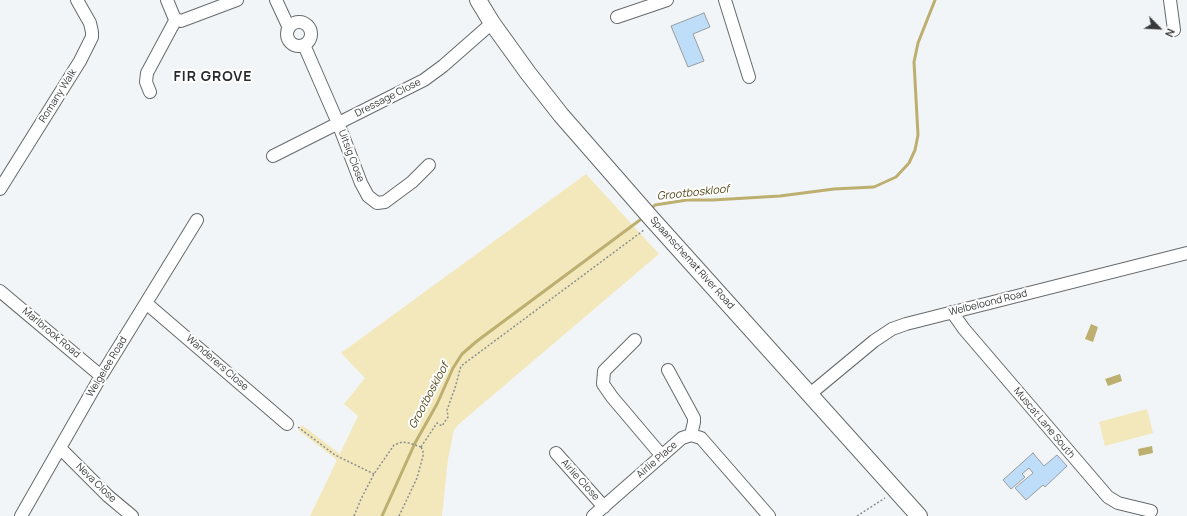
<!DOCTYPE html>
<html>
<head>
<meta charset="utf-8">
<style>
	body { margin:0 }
	#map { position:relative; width:1187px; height:516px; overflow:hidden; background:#f2f5f7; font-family:Manrope,sans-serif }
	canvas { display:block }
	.north { position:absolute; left:1139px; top:8px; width:40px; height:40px; -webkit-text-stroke:3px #fff; paint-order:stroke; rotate:114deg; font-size:11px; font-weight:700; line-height:16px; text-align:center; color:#38393a }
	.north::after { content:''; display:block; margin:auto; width:14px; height:18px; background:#38393a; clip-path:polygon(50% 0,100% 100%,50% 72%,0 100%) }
</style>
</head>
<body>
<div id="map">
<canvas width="1187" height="516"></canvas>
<div class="north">N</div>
</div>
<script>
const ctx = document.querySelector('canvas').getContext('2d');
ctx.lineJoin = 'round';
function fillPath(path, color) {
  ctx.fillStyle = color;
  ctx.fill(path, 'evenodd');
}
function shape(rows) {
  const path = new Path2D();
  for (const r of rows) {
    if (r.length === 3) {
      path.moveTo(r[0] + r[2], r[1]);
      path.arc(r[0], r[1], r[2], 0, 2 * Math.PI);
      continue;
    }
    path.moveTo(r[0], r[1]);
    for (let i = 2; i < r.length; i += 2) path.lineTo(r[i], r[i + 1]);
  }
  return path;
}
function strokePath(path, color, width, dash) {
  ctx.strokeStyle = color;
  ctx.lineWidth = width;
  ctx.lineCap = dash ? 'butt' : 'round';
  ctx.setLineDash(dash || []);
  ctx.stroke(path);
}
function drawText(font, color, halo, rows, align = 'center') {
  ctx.font = font + ' Manrope,sans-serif';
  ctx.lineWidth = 4;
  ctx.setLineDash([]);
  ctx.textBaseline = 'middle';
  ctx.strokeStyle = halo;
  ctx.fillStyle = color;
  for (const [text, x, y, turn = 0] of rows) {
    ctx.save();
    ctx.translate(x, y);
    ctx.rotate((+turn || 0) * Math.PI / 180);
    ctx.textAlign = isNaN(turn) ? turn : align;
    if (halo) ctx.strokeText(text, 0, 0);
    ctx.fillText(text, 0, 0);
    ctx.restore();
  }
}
const green = shape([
	[586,174,659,254,459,424,454,430,448,459,442,516,310,516,337,460,298,430,302,425,340,454,358,416,344,404,365,378,341,353],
	[1147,409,1153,433,1105,446,1099,422]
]);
const water = shape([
	[1091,324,1098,327,1093,342,1085,339],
	[1120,374,1122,381,1108,386,1105,379],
	[1152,446,1153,453,1139,456,1138,449]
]);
const stream = shape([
	[650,210,655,205,687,200,713,200,780,196,834,189,874,187,896,177,909,163,915,150,918,135,914,62,918,43,935,0],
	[382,516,415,443,437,404,453,368,462,354,477,341,644,217]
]);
const building = shape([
	[704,13,710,27,693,34,704,61,688,67,671,26,704,13],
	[1033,453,1044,466,1057,455,1067,466,1045,487,1043,485,1026,500,1015,488,1033,473,1029,468,1022,474,1025,477,1011,489,1003,480,1033,453]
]);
const path = shape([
	[298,427,335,455,374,474],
	[421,447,437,423,442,426,448,417,447,410,455,388,461,366,644,230],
	[354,516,361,499,374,474,394,445,402,442,409,443,421,447],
	[399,516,417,478,423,456,423,451,421,447],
	[857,516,885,498]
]);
const minor = shape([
	[167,0,174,17,176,19,181,21,237,0],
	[276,0,289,28],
	[725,0,749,77],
	[1170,0,1174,30],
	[617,17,667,0],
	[299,34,12],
	[304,45,338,123,361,183,368,196,377,203,385,202,412,182,429,165],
	[150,92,146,82,147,73,176,19],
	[273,156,424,80,443,66,492,23],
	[0,189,80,61,92,37,92,32,90,23,77,0],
	[0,291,101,376],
	[146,303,287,424],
	[952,312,964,329,1108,497,1118,503,1151,511],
	[635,340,604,371,603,384,612,397,662,456],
	[668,370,694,418,694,422,691,435],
	[810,394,874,341,892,329,906,324,1187,253],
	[60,448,108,496,132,516],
	[556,453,604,507],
	[21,516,101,376,197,220],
	[593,516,682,438,691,435,701,438,769,516]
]);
const major = shape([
	[478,0,492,23,528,73,561,115,651,218,919,516]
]);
const streetNames = [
	["Romany Walk",58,96,-58],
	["Dressage Close",388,98,-27],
	["Uitsig Close",351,156,69],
	["Spaanschemat River Road",692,263,48],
	["Welbeloond Road",988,303,-14],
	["Marlbrook Road",51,333,40],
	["Wanderers Close",217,363,41],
	["Welgelee Road",107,367,-59],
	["Muscat Lane South",1044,423,50],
	["Airlie Place",657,460,-41],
	["Airlie Close",580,480,48],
	["Neva Close",96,483,44]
];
const waterNames = [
	["Grootboskloof",693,193,-6],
	["Grootboskloof",429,396,-62]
];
const districtNames = [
	["FIR GROVE",213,77]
];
fillPath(green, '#f2e8bc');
fillPath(water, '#bdaf6f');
strokePath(stream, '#bdaf6f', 3);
fillPath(building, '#beddf9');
strokePath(building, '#999b9d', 1);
strokePath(minor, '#676a6c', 14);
strokePath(major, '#676a6c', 18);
strokePath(path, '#8c8e8f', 1.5, [2, 2]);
strokePath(minor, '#fff', 12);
strokePath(major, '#fff', 16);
drawText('10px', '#38393a', '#fff', streetNames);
drawText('italic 11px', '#514615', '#fff', waterNames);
ctx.letterSpacing = '1px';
drawText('bold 14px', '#282a2c', '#fff', districtNames);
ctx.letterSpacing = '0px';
</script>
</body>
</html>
